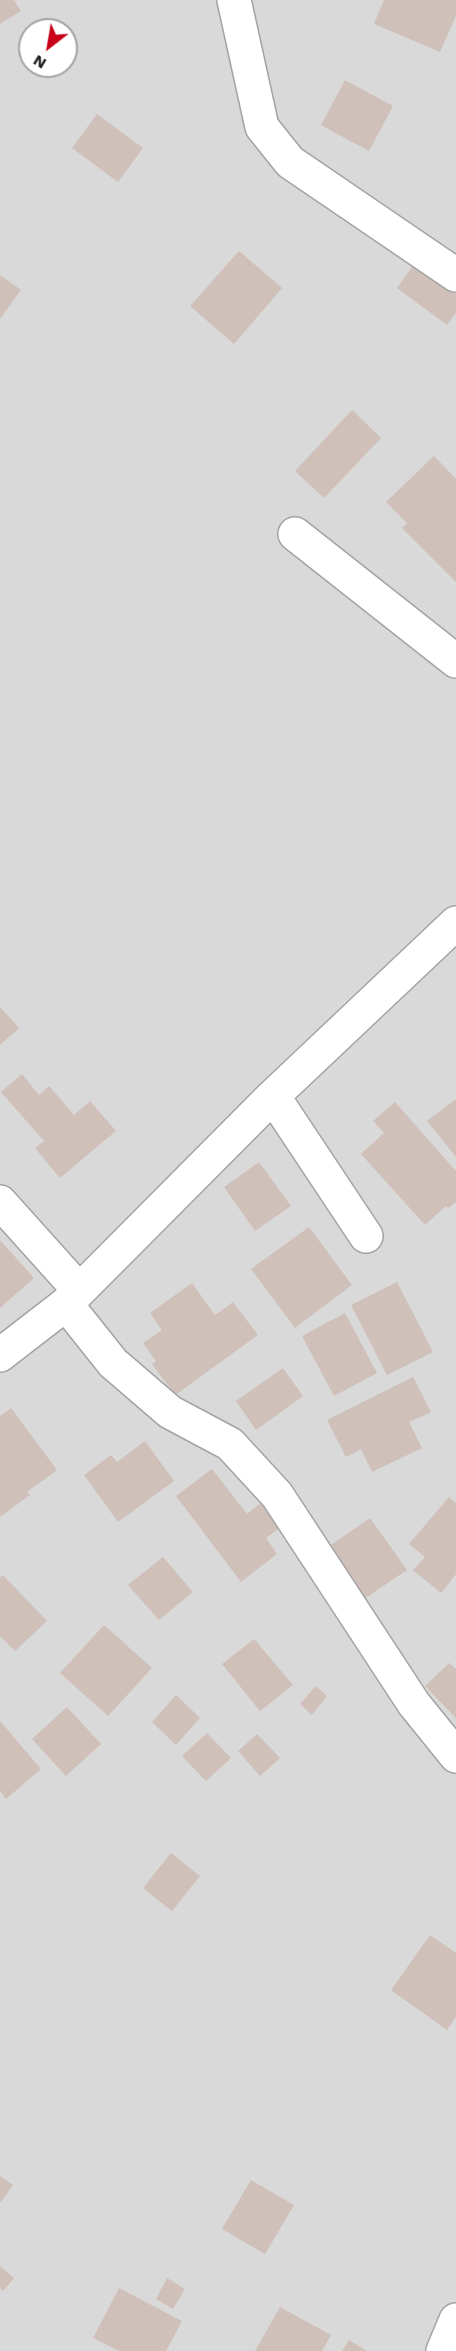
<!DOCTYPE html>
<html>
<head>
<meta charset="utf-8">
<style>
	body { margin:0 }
	#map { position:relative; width:456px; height:2351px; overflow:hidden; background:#efe8e0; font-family:"Work Sans",sans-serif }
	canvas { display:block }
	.north { position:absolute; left:18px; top:18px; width:60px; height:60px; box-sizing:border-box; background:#fff; border:2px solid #a4a4a4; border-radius:50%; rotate:211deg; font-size:16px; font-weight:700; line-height:24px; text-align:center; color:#1c1c1c }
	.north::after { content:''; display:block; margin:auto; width:21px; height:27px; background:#c80018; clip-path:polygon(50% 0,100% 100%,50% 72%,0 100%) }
</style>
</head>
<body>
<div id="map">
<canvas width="456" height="2351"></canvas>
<div class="north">N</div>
</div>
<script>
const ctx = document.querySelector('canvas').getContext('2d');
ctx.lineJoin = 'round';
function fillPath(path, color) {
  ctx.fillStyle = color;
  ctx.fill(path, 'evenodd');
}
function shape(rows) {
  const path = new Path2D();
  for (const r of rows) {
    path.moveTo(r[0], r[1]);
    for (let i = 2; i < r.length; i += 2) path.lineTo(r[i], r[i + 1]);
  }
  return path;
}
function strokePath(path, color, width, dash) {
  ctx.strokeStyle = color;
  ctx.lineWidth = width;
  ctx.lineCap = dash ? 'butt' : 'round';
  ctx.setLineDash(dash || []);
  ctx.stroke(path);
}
const residential = shape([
	[0,0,456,0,456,2351,0,2351],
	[30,30,66,30,66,66,30,66]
]);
const building = shape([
	[0,0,14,0,21,11,0,24],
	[384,0,456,0,456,16,440,52,374,24],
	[345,80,393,106,369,151,321,125],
	[97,114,143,148,118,182,72,148],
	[239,251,282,288,234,344,190,306],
	[415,263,456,293,456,313,447,325,397,288],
	[0,275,21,290,0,319],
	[352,410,381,438,324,498,295,471],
	[434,456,456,479,456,582,402,528,407,523,386,502],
	[0,1007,19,1028,0,1045],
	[22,1074,39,1095,49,1086,74,1115,90,1101,116,1131,60,1178,35,1148,44,1141,1,1092],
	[456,1099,456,1157,427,1121],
	[395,1102,456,1171,456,1202,448,1208,446,1206,425,1225,361,1154,384,1133,373,1121],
	[259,1162,291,1206,255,1231,224,1187],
	[309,1227,352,1285,295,1328,251,1269],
	[0,1240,34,1278,0,1308],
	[397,1282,433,1352,387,1375,351,1305],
	[192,1283,215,1315,233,1302,258,1335,175,1395,152,1364,156,1361,143,1343,162,1330,150,1313],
	[345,1313,377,1373,334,1396,302,1336],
	[283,1368,303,1396,256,1430,236,1401],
	[413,1377,431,1412,409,1422,422,1448,372,1472,361,1449,346,1457,327,1420],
	[11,1408,57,1470,27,1492,30,1495,0,1517,0,1416],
	[145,1441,174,1481,118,1522,84,1475,111,1455,117,1462],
	[212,1469,247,1514,262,1502,281,1527,266,1538,277,1554,241,1582,176,1496],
	[449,1497,456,1503,456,1574,441,1593,413,1570,425,1557,409,1544],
	[370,1518,407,1570,358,1603,322,1551],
	[163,1557,193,1592,159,1620,128,1585],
	[3,1575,47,1621,15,1651,0,1636,0,1578],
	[104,1625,152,1668,108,1716,60,1673],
	[254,1639,293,1685,260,1711,222,1664],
	[449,1663,456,1669,456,1718,425,1686],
	[316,1686,327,1696,312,1715,300,1704],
	[176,1695,200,1718,176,1745,152,1722],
	[67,1707,101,1744,66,1776,32,1739],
	[0,1721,41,1769,6,1799,0,1791],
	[207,1733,231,1758,206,1781,182,1756],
	[257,1734,280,1758,260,1776,238,1751],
	[171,1853,200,1876,172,1911,143,1888],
	[430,1935,456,1953,456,2017,447,2030,391,1990],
	[0,2176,13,2185,0,2203],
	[251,2180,294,2205,265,2254,222,2229],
	[0,2266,14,2278,3,2291,0,2288],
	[167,2278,185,2289,173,2309,156,2299],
	[119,2288,182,2321,166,2351,119,2351,93,2338],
	[280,2307,331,2335,322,2351,255,2351],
	[349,2340,367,2351,342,2351]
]);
const street = shape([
	[234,0,262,127,290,162,456,275],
	[295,534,456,661],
	[273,1096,366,1236],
	[0,1202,79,1290],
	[66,1304,113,1363,170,1412,230,1444,277,1495,414,1704,456,1756],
	[0,1355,66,1304,273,1096,456,923],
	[443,2351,456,2320]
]);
fillPath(residential, '#dad9d9');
fillPath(building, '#cfc0b9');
strokePath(street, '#a3a3a3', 36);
strokePath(street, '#fff', 33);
</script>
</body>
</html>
